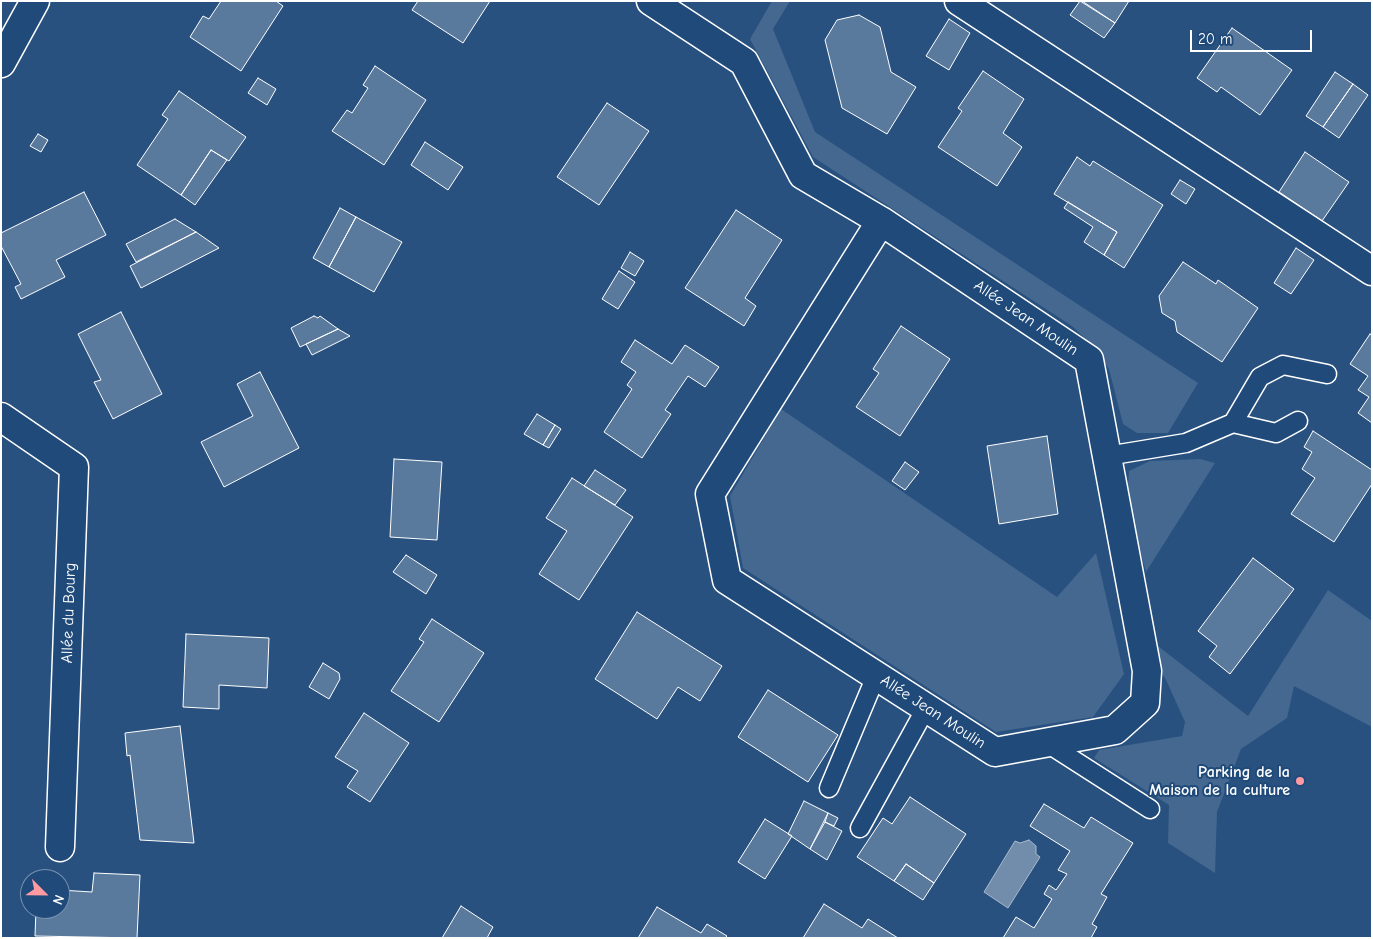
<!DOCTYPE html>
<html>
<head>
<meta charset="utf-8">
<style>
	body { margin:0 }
	#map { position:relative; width:1373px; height:939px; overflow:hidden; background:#28517f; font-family:"Comic Neue",sans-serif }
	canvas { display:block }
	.frame { position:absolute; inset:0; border:2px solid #fff; pointer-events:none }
	.north { position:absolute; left:20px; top:869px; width:50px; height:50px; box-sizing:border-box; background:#1f4a7a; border:1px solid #7992af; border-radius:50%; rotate:113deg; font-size:14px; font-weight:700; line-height:20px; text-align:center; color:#fff }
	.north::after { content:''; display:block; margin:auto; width:18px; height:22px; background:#ff9aa2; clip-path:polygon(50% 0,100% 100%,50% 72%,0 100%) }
	.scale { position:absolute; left:1190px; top:30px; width:122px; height:22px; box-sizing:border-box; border:2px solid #fff; border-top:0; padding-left:6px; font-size:15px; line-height:18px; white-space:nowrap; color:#fff; -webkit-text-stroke:4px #1f4a7a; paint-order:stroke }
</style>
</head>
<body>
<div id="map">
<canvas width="1373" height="939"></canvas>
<div class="frame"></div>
<div class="north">N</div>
<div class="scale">20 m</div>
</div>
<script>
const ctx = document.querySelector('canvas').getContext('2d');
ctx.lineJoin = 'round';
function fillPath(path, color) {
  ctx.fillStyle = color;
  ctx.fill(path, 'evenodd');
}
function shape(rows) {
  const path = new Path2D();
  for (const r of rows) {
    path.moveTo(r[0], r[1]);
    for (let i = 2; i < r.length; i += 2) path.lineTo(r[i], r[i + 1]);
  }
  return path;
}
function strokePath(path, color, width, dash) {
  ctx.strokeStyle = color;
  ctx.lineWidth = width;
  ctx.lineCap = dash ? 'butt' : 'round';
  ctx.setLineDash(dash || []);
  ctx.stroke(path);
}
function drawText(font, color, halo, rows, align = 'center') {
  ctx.font = font + ' "Comic Neue",sans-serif';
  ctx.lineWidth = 4;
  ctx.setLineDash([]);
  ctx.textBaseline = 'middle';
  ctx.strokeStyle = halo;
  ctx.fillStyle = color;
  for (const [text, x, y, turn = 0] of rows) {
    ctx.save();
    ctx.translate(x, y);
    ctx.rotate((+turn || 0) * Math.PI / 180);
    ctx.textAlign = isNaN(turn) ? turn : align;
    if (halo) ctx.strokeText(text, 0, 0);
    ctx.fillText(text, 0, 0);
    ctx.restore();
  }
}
const green = shape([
	[772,1,790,1,773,29,815,132,1198,383,1168,433,1137,433,1123,424,1109,369,1092,345,1072,326,813,157,750,39],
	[781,409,1057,597,1096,553,1124,674,1093,717,996,732,743,568,730,496],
	[1200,459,1215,463,1146,572,1127,503,1129,471,1150,461],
	[1328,590,1372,621,1372,727,1294,686,1287,718,1241,749,1217,812,1215,873,1168,843,1169,805,1094,758,1099,750,1182,736,1185,722,1167,682,1150,652,1158,646,1248,716]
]);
const water = shape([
	[1029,840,1036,846,1036,854,1040,857,1008,908,984,892,1015,841,1020,843,1029,840]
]);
const building = shape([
	[221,1,276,1,283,6,241,71,190,37,203,16,209,19,221,1],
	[418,1,490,1,463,43,412,10,418,1],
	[1080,1,1115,23,1104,38,1070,15,1080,1],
	[1082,1,1129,1,1115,23,1082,1],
	[859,15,880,27,891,72,916,87,887,134,842,108,825,40,837,20,859,15],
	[949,19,970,33,949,70,926,56,949,19],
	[1232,28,1292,70,1260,115,1221,87,1217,92,1197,78,1232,28],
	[375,66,426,100,384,165,332,131,347,110,352,113,368,88,363,85,375,66],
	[983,71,1024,99,1003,133,1022,147,997,186,938,147,962,111,958,108,983,71],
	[1335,72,1353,84,1323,127,1306,116,1335,72],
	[258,78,276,89,267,105,248,93,258,78],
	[1353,84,1368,95,1339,138,1323,127,1353,84],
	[179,91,246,137,229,161,211,150,181,195,137,165,168,119,162,115,179,91],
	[607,103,649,131,599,205,557,177,607,103],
	[38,134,48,140,41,152,30,146,38,134],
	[425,142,463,167,448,190,411,165,425,142],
	[211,150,227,160,195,205,181,195,211,150],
	[1305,152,1349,182,1322,221,1279,192,1305,152],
	[1077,157,1090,166,1093,161,1163,205,1124,268,1104,255,1117,232,1054,194,1077,157],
	[1180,180,1195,189,1186,204,1171,194,1180,180],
	[84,192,106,235,56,260,65,277,21,299,15,287,21,284,1,246,1,233,84,192],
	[1068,202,1117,232,1104,255,1084,242,1093,227,1064,208,1068,202],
	[340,208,356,217,329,267,313,258,340,208],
	[736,210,782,240,745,298,756,306,744,326,685,288,736,210],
	[356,217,402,242,374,292,329,267,356,217],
	[175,219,196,232,136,262,126,244,175,219],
	[196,232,219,248,141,288,130,266,196,232],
	[1296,248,1314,260,1291,294,1274,283,1296,248],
	[630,252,644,261,635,276,621,268,630,252],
	[1183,262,1216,284,1218,280,1258,308,1222,362,1177,332,1175,321,1162,313,1159,296,1183,262],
	[619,271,635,282,618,309,602,299,619,271],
	[121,312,162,394,113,419,94,382,101,380,78,334,121,312],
	[314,316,318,318,320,316,338,329,300,347,291,328,314,316],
	[901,326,950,359,900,436,856,407,879,373,873,369,901,326],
	[338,329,350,336,312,355,306,344,338,329],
	[1370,334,1372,335,1372,423,1358,413,1369,397,1358,390,1368,376,1350,364,1370,334],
	[635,340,672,364,685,345,719,367,705,387,688,376,665,410,671,414,642,458,604,432,632,389,627,385,636,372,621,362,635,340],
	[260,372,299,448,224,487,201,442,253,416,237,384,260,372],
	[537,414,555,425,543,445,524,434,537,414],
	[555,425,561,429,549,448,543,445,555,425],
	[1313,431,1372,470,1372,484,1334,542,1291,514,1315,478,1302,469,1312,452,1304,447,1313,431],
	[1047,436,1058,514,999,524,987,446,1047,436],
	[394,459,442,462,437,540,390,537,394,459],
	[905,462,919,472,905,490,892,481,905,462],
	[595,470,626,490,615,505,584,486,595,470],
	[572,478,633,517,579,600,539,574,567,531,546,518,572,478],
	[406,555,437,575,426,594,393,572,406,555],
	[1253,558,1294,589,1230,674,1209,657,1217,646,1198,631,1253,558],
	[637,612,722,666,700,701,678,687,657,719,595,679,637,612],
	[432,619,484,653,439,722,391,691,424,642,419,639,432,619],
	[186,634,269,638,267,688,219,685,219,709,183,707,186,634],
	[323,663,339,673,340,679,329,699,309,687,323,663],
	[768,690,838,735,808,782,738,737,768,690],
	[364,713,409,743,370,802,347,787,358,771,335,757,364,713],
	[180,726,194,843,140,840,130,755,127,756,125,733,180,726],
	[910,797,966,834,934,883,906,864,894,881,857,857,883,818,892,824,910,797],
	[804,801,828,813,810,849,788,834,804,801],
	[1044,804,1084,828,1091,817,1133,843,1101,894,1107,897,1092,924,1097,927,1091,938,1003,938,1016,917,1034,928,1052,899,1044,894,1049,885,1056,890,1067,874,1058,870,1070,851,1030,826,1044,804],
	[828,813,838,818,834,826,825,822,828,813],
	[765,819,792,836,765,879,738,862,765,819],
	[825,822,842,831,827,860,810,849,825,822],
	[906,864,934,883,923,900,894,881,906,864],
	[94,873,140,875,137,938,35,936,36,909,60,909,60,890,92,892,94,873],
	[824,904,862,928,868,919,898,938,803,938,824,904],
	[461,906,493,927,487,938,442,938,461,906],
	[657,907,701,933,707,924,727,936,725,938,638,938,657,907]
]);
const lane = shape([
	[1233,423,1276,433,1298,421],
	[1107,456,1186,443,1233,423,1260,377,1283,365,1327,374],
	[1047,743,1150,809],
	[829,788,876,676],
	[860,828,926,708]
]);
const street = shape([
	[651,1,744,62,803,175,881,221,1089,360,1147,671,1145,703,1115,730,995,752,727,580,710,494,881,221],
	[959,1,1372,271],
	[1,63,35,1],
	[1,417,74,467,60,847]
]);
const markers = [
	[1300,781,5,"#ff9aa2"]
];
const streetNames = [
	["Allée Jean Moulin",1026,318,34],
	["Allée du Bourg",69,613,-88],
	["Allée Jean Moulin",933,712,33]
];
const poiNames = [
	["Parking de la",1290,772],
	["Maison de la culture",1290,790]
];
fillPath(green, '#446890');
fillPath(water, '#718dab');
strokePath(water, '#aabbcd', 1);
fillPath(building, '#5a7a9d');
strokePath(building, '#fff', 1);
strokePath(lane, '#fff', 21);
strokePath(street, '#fff', 31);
strokePath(lane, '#1f4a7a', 18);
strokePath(street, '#1f4a7a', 28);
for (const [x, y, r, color] of markers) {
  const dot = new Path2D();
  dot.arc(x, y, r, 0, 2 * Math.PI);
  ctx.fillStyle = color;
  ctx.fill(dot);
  strokePath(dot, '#1f4a7a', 2);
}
drawText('16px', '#fff', '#1f4a7a', streetNames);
drawText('bold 16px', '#fff', '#1f4a7a', poiNames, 'right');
</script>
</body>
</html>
